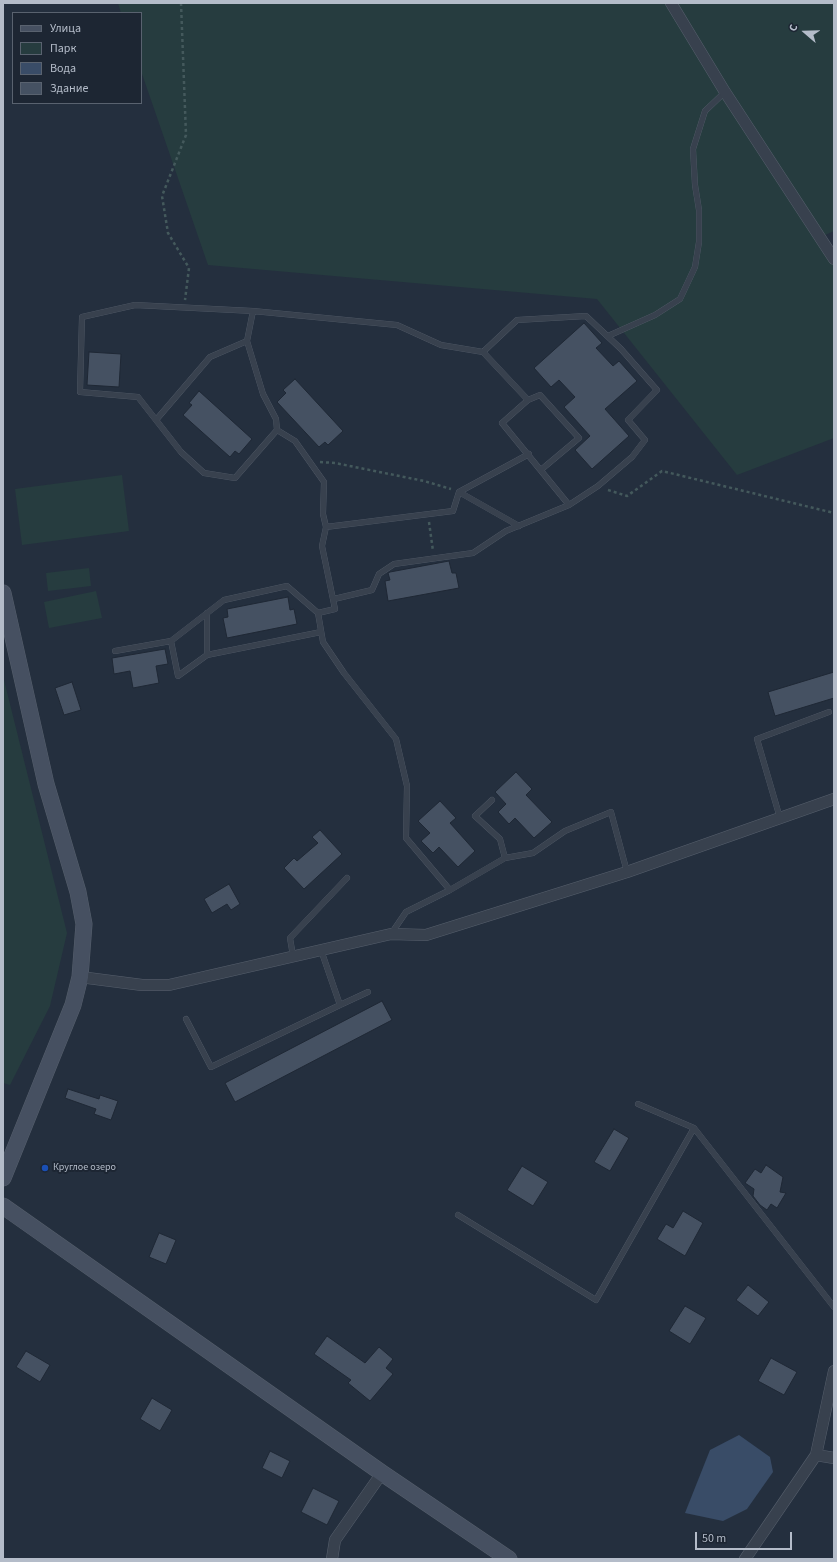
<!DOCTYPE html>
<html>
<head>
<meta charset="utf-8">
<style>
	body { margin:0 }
	#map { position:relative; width:837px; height:1562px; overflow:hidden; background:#242f3e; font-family:"Source Sans 3",sans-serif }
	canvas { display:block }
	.frame { position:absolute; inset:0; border:4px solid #b4bcc9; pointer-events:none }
	.legend { position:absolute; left:12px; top:12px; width:130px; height:92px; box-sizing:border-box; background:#1d2633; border:1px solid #59626f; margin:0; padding:5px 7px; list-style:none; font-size:12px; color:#b4bcc9 }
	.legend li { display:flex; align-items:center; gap:8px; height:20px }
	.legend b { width:20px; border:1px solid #59626f }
	.north { position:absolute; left:785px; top:12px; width:40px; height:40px; -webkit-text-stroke:3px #1d2633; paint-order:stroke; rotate:290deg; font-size:11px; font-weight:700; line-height:16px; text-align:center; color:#b4bcc9 }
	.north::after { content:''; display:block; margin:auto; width:14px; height:18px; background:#b4bcc9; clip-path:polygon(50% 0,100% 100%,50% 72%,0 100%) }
	.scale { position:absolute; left:695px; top:1532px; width:97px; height:18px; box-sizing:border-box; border:2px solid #b4bcc9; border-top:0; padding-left:5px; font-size:12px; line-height:14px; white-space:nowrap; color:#b4bcc9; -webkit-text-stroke:3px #1d2633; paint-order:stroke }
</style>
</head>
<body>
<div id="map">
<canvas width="837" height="1562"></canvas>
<div class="frame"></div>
<ul class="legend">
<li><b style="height:5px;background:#465061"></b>Улица</li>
<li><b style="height:11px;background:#263c3f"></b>Парк</li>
<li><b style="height:11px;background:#394c67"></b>Вода</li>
<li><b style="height:11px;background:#455162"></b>Здание</li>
</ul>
<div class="north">С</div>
<div class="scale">50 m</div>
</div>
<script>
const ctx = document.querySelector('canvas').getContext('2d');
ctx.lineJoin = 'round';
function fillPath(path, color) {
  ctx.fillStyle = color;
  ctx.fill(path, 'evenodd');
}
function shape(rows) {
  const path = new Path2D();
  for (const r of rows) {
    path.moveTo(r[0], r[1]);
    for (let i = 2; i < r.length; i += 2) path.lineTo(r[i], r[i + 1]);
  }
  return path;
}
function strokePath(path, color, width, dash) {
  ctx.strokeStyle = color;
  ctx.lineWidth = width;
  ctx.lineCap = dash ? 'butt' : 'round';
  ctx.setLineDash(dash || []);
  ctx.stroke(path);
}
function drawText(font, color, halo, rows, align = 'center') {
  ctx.font = font + ' "Source Sans 3",sans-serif';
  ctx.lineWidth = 4;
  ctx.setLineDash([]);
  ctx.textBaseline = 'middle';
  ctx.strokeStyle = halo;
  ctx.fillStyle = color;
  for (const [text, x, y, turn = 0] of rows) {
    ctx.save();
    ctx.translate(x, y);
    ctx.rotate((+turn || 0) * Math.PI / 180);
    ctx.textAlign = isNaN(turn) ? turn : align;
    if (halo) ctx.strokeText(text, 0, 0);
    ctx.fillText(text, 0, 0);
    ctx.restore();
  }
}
const green = shape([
	[118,3,834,3,834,231,823,236,834,249,834,438,737,475,597,299,208,265,141,71,141,13,121,13],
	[122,475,129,531,22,545,15,489],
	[89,568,91,586,48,591,46,573],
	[96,591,102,618,49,628,44,602],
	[3,676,67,933,50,1006,10,1085,3,1083]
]);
const water = shape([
	[739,1435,770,1457,773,1472,747,1509,723,1521,685,1513,710,1450]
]);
const building = shape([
	[584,323,602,343,596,348,613,366,619,361,637,381,605,409,629,436,592,469,575,450,590,436,564,407,575,397,559,380,551,387,534,368,584,323],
	[89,352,121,354,119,387,87,385,89,352],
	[295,379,343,431,328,445,325,442,319,447,277,402,286,393,283,390,295,379],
	[199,391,252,439,239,454,235,451,230,457,183,415,192,405,189,403,199,391],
	[449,561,452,573,456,573,459,588,388,601,385,581,390,580,388,573,390,572,449,561],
	[288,597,290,610,294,609,297,624,227,638,223,618,228,617,227,609,288,597],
	[165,649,168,664,156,666,159,683,133,688,130,671,114,674,112,658,165,649],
	[834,672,834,698,775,716,768,692,834,672],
	[72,682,81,710,64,715,55,688,72,682],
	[516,772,532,789,526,795,552,822,534,838,515,818,509,824,498,812,506,804,495,792,516,772],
	[440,801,456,818,450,823,475,851,458,867,439,847,433,853,421,841,430,833,418,821,440,801],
	[320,830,342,854,304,889,284,868,294,858,297,861,318,843,312,837,320,830],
	[229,884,240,904,231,910,227,904,212,913,204,899,229,884],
	[382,1001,392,1020,235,1102,225,1083,382,1001],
	[68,1089,99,1099,100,1095,118,1101,111,1120,94,1114,96,1109,65,1098,68,1089],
	[614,1129,629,1138,610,1171,594,1162,614,1129],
	[766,1165,783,1177,780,1192,786,1193,777,1208,771,1204,767,1210,760,1205,753,1196,754,1189,745,1183,755,1169,761,1173,766,1165],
	[522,1166,548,1182,533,1206,507,1190,522,1166],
	[683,1211,703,1223,685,1256,657,1239,666,1224,673,1228,683,1211],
	[159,1233,176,1240,166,1264,149,1257,159,1233],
	[748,1285,769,1302,758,1316,736,1300,748,1285],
	[685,1306,706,1318,690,1344,669,1331,685,1306],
	[327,1336,365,1363,379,1347,393,1359,386,1368,393,1374,370,1401,348,1383,351,1380,314,1354,327,1336],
	[26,1351,50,1365,40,1382,16,1367,26,1351],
	[771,1358,797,1372,784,1395,758,1381,771,1358],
	[152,1398,172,1410,160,1431,140,1419,152,1398],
	[270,1451,290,1461,282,1478,262,1468,270,1451],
	[313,1488,339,1501,327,1525,301,1512,313,1488]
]);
const path = shape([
	[181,3,186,135,162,196,168,233,189,268,185,300],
	[320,462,335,463,424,481,451,489],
	[608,490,627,496,662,471,834,513],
	[429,522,433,551]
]);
const lane = shape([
	[253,311,247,341,263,394,276,419,277,430],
	[608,336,655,315,680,299,695,267,699,242,699,210,695,185,693,149,705,111,725,92],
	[528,400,540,395,579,438,542,469],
	[156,420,210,357,247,341],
	[459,492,519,526],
	[326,527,453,511,459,492,529,454],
	[334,599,372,590,379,574,394,564,473,553,506,531,569,505,598,486,632,457,645,440,628,420,657,390,621,349,586,316,517,320,483,352,528,400,502,423,569,505],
	[207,613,207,655],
	[171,641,224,600,287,586,318,613],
	[115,651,171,641,178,676,207,655,321,632],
	[492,800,475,816,500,839,505,858],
	[780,818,757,739,829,712],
	[450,890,505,858,533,853,565,831,611,812,627,872],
	[391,934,406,912,450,890,406,838,407,786,396,739,344,673,323,642,318,613,335,609,322,546,326,527,323,514,324,482,295,441,277,430,235,478,204,473,181,452,138,397,80,392,82,317,135,305,253,311,397,325,441,345,483,352],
	[293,956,290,938,347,878],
	[340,1005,368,992],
	[186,1019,211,1067,340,1005,321,950],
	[638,1104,694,1128,834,1307],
	[458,1215,596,1300,694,1128]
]);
const street = shape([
	[671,3,725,92,834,259],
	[80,977,142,985,169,985,391,934,426,935,627,872,834,799],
	[816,1455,834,1458],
	[332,1559,335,1540,382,1473],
	[745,1559,816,1455,834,1371]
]);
const secondary = shape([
	[3,593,46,784,78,892,84,924,80,977,73,1005,3,1178],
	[3,1206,382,1473,509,1559]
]);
const markers = [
	[45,1168,4,"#1a4fb4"]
];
const poiNames = [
	["Круглое озеро",53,1168]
];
fillPath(green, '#263c3f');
fillPath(water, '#394c67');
fillPath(building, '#455162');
strokePath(building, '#1f2835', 1);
strokePath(lane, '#565f6c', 6);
strokePath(street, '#565f6c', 12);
strokePath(secondary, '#565f6c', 17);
strokePath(path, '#44595c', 2.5, [3, 3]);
strokePath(lane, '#38414e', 5.5);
strokePath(street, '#38414e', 11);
strokePath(secondary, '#465061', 16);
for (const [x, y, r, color] of markers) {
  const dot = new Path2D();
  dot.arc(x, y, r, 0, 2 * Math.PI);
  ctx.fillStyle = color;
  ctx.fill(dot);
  strokePath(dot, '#1d2633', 1.5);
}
drawText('10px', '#b4bcc9', '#1d2633', poiNames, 'left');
</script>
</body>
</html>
